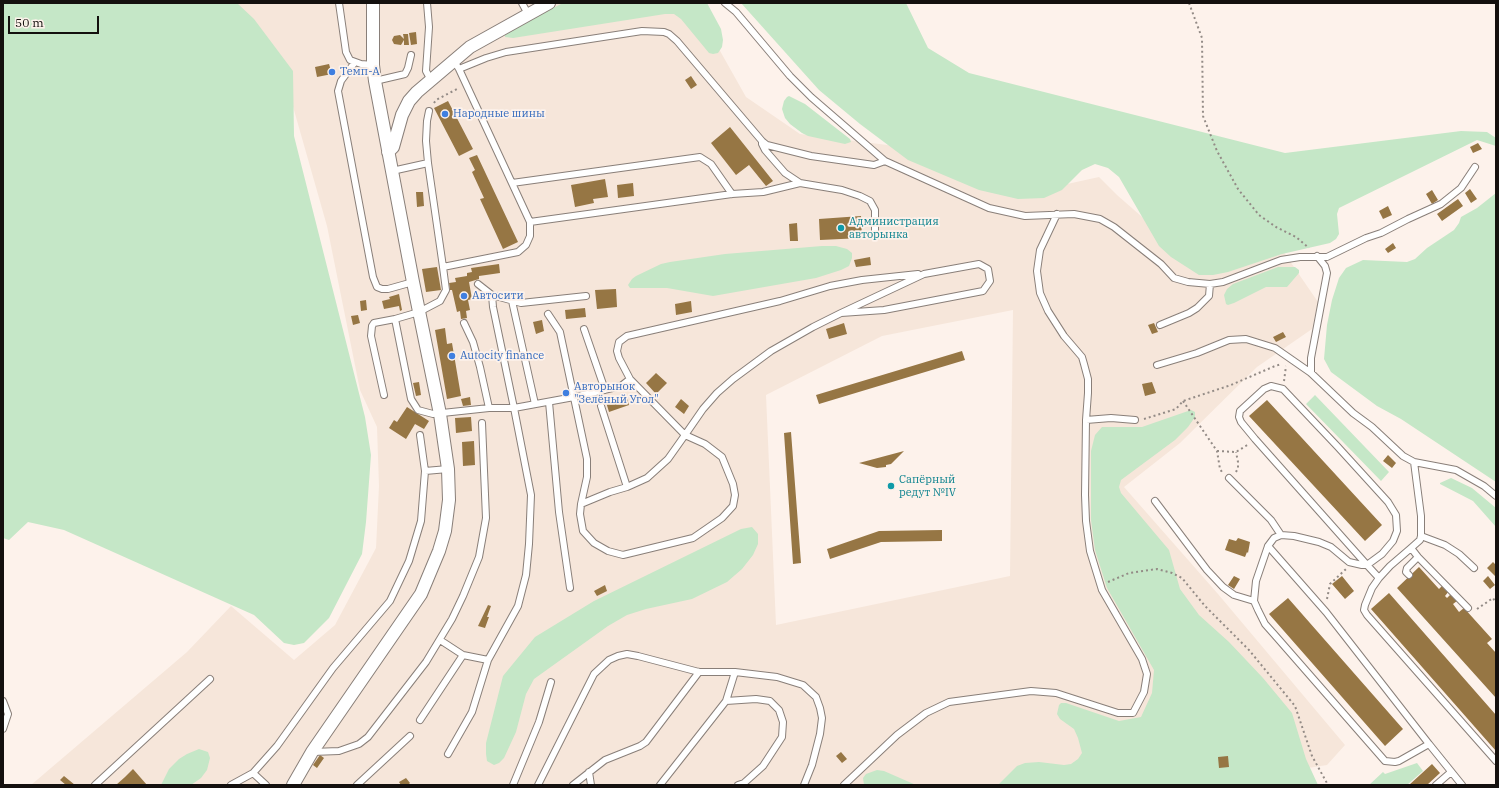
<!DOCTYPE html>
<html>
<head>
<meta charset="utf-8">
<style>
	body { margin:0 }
	#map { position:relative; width:1499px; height:788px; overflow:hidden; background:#fdf2eb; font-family:"IBM Plex Serif",serif }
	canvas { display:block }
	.frame { position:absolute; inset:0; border:4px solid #14100e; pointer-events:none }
	.scale { position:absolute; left:8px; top:16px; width:91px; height:18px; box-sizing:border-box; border:2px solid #14100e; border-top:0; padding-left:5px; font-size:12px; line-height:14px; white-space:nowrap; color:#14100e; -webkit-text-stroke:3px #fdf2eb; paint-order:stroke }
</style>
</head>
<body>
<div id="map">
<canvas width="1499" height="788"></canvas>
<div class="frame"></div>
<div class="scale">50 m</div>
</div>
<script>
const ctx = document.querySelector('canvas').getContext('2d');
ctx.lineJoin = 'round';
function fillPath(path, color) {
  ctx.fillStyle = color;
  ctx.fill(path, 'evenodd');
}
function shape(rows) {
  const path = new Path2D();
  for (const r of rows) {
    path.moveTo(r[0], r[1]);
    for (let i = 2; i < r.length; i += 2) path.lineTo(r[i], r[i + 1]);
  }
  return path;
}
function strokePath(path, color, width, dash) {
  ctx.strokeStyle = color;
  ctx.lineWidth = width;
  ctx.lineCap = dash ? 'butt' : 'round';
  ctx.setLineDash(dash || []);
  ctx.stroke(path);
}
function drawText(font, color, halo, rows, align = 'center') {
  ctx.font = font + ' "IBM Plex Serif",serif';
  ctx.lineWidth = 3.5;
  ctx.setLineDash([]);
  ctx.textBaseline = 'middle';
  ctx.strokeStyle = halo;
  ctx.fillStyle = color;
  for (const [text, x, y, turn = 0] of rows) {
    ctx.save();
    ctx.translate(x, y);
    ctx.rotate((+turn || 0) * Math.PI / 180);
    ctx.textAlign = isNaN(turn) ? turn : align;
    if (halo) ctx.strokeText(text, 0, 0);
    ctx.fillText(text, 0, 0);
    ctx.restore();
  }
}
const built = shape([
	[234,3,693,3,746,97,800,134,903,147,1040,190,1099,177,1117,195,1165,237,1283,251,1318,302,1312,329,1257,367,1180,443,1124,487,1218,594,1345,745,1327,765,1199,785,31,785,187,652,231,606,294,660,335,625,376,548,379,486,377,427,360,390,327,226,288,89],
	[1013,310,1010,576,776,625,766,395,882,336]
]);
const green = shape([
	[3,3,237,3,254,19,293,71,294,136,365,417,371,455,366,522,362,554,329,618,304,643,294,645,284,643,254,615,64,530,28,522,9,540,3,538],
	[563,3,707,3,721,29,723,40,722,47,718,53,713,54,709,53,681,19,674,14,665,14,513,38,505,37,505,33,508,31],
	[741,3,906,3,928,48,969,73,1285,153,1461,131,1487,132,1496,138,1496,146,1477,140,1339,208,1337,214,1339,234,1336,239,1330,243,1282,254,1228,272,1213,275,1199,275,1171,257,1159,246,1119,177,1108,168,1095,164,1082,170,1062,190,1044,198,1018,199,979,190,908,160,860,124,819,90],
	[789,96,805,104,850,139,851,142,845,144,808,136,802,133,790,124,785,118,782,109,784,101,787,97],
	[1496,193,1496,482,1401,419,1377,406,1331,372,1324,359,1327,325,1332,300,1339,278,1346,268,1363,260,1407,262,1415,259,1427,248,1454,230,1459,223,1461,217,1477,208],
	[822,246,836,246,847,249,852,253,852,258,849,266,841,270,816,278,713,296,667,288,630,288,628,285,632,279,636,276,661,264,670,262,725,254],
	[1278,267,1295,267,1299,270,1299,273,1287,287,1266,287,1234,303,1228,305,1226,304,1224,295,1227,289,1233,284],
	[1315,395,1389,472,1381,481,1306,404],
	[1191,410,1195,412,1195,417,1188,427,1175,440,1121,480,1119,487,1121,493,1169,550,1180,589,1199,615,1229,642,1263,678,1292,713,1306,759,1318,785,998,785,1017,766,1025,763,1039,762,1064,765,1071,764,1078,759,1082,753,1078,738,1074,729,1060,719,1057,714,1059,705,1061,703,1066,703,1119,721,1141,717,1152,693,1154,670,1107,588,1095,550,1091,520,1091,451,1095,435,1102,427,1142,427],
	[1451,478,1472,488,1496,508,1496,527,1473,501,1440,484,1440,483],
	[752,527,758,534,758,544,753,555,742,569,727,582,692,599,646,609,627,615,608,626,534,679,526,694,516,732,504,758,499,763,494,765,487,761,486,754,486,743,503,676,535,637,594,601,741,529],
	[199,749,208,752,210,758,207,770,201,778,191,785,161,785,169,769,179,759,187,754],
	[1417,763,1423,771,1407,785,1369,785,1383,772,1385,774],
	[877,770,884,771,916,785,864,785,863,778,866,774]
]);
const building = shape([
	[416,32,417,44,411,45,409,33],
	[403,34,408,34,409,45,404,45,404,40,401,45,394,44,392,40,394,36,400,35,404,39],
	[329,64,332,74,317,77,315,67],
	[691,76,697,85,691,89,685,80],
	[448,101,473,149,459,156,434,108],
	[730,127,773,181,766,186,749,165,736,175,711,143],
	[1478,143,1482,149,1473,153,1470,147],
	[477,155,518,242,503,249,480,199,484,198,472,172,475,170,469,158],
	[605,179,608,197,593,199,594,203,575,207,571,185],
	[633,183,634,196,618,198,617,185],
	[1470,189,1477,199,1471,203,1465,193],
	[1432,190,1438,200,1432,204,1426,194],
	[416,192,423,192,424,206,417,207],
	[1458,199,1463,206,1442,221,1437,214],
	[1388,206,1392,215,1383,219,1379,211],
	[861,216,862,238,820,240,819,219],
	[797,223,798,241,790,241,789,224],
	[1393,243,1396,248,1388,253,1385,249],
	[870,257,871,265,856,267,854,260],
	[499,264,500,273,479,276,479,279,469,282,472,299,468,300,470,310,466,311,467,318,461,319,460,311,457,312,452,290,450,290,449,283,456,282,455,278,467,276,467,273,472,272,471,268],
	[437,267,441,290,426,292,422,269],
	[616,289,617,307,597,309,595,290],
	[399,294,402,310,400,311,399,306,384,309,382,301,390,299,389,297],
	[366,300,367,310,361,311,360,301],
	[691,301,692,312,676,315,675,304],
	[585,308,586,317,566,319,565,310],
	[358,315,360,323,353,325,351,316],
	[542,320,544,331,536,334,533,322],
	[844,323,847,334,829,339,826,329],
	[1154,323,1158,332,1152,334,1148,325],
	[445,328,447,344,452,343,461,396,447,399,435,330],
	[1283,332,1286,337,1276,342,1273,337],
	[962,351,965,360,819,404,816,395],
	[656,373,667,383,656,394,646,383],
	[419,382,421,395,416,396,413,383],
	[1152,382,1156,393,1145,396,1142,384],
	[626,395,629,405,609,412,606,402],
	[470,397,471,405,463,406,461,399],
	[681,399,689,406,684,414,675,407],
	[1267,400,1382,525,1365,541,1249,416],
	[407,407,429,421,424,429,415,424,406,439,389,428,394,420,397,422],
	[471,417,472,431,456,433,455,418],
	[791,432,801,563,793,564,784,433],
	[474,441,475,465,463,466,462,442],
	[904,451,891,464,886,465,886,467,877,468,859,463],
	[1388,455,1396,463,1392,468,1383,461],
	[942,530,942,541,881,542,830,559,827,549,879,531],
	[1238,538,1250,542,1248,553,1247,552,1245,557,1225,550,1229,539,1236,541],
	[1493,562,1496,565,1495,576,1487,568],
	[1419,567,1439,589,1443,585,1449,591,1445,596,1447,598,1451,594,1457,601,1453,604,1459,612,1464,608,1492,639,1487,643,1496,653,1496,698,1397,588],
	[1234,576,1240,579,1234,589,1228,585],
	[1342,576,1354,591,1345,599,1332,584],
	[1488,576,1495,585,1490,589,1483,581],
	[605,585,607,591,597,596,594,591],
	[1389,593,1496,715,1496,751,1371,609],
	[1288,598,1403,729,1385,746,1269,614],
	[488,605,491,606,487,617,489,617,485,628,478,626],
	[841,752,847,759,842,763,836,756],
	[320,755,324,758,317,768,313,765],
	[1228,756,1229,767,1219,768,1218,757],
	[1432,764,1440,773,1427,785,1409,785],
	[133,769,147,785,116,785,125,777],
	[64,776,75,785,66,785,60,780],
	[406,778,410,783,408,785,401,785,399,782]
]);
const path = shape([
	[1189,3,1202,38,1203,116,1217,151,1238,189,1259,215,1276,227,1296,237,1309,248],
	[434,103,436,100,459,88],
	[1284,381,1286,366],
	[1183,401,1217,451,1220,469,1222,472],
	[1144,419,1176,409,1183,401,1231,385,1275,366,1282,364],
	[1217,451,1236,452,1249,444],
	[1236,472,1238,468,1238,462,1236,452],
	[1108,582,1129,573,1157,569,1172,573,1182,578,1205,606,1249,650,1295,706,1312,756,1328,785],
	[1327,599,1330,584,1346,569],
	[1477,609,1493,598,1496,603]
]);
const lane = shape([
	[339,3,346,52,350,60,361,64,373,65],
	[427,3,429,27,426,71,431,80],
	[522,3,528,14],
	[725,3,736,12,790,76,811,97,885,161,989,208,1025,216,1074,214,1100,219,1114,227,1161,264,1174,278,1188,282,1210,284,1223,282,1281,260,1300,257,1327,257,1366,238,1381,233,1408,219,1441,204,1461,188,1475,167],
	[454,61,459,69,486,58,506,52,642,31,664,32,669,34,677,41,762,141,767,145,811,156,874,165,885,161],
	[355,62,341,81,338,91,373,277,377,287,382,289,388,289,413,282],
	[459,69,530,222],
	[375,81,405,74,408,68,411,55],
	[429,111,427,121,426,141,428,163,443,267],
	[762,141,762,144,765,150,785,173,800,183],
	[392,171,428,163],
	[512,183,700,157,711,164,732,194],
	[478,284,492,295,521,303,586,296],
	[512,301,535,404],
	[548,314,560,332,587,459,587,477,581,504],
	[395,319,419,312,440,301,446,290,443,267,518,252,526,245,530,236,530,222,732,194,763,192,800,183,842,190,860,196,870,201,875,210,875,232],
	[464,323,473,342,480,367,489,408],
	[1160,325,1189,313,1197,308,1209,296,1210,284],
	[584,329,605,390],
	[1157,365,1197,353,1229,340,1246,339,1275,348,1311,373,1353,413,1372,427,1403,456,1414,462,1456,470,1484,486,1496,496],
	[1311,373,1311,358,1327,273,1325,266,1317,256],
	[630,379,619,358,617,351,619,342,627,336,780,301,830,286,862,280,918,274],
	[384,395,371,336,372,326,374,323,395,319,411,399,418,410,433,414,489,408,514,408,574,397,621,386,630,379,685,435,703,409,717,393,733,379,771,351,813,327,841,313,884,310,983,291,990,281,988,269,979,264,924,274,841,313],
	[549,402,559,512,570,588],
	[601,406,627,487],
	[1086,420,1111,418,1135,420],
	[420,435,425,471],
	[685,435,705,444,722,457,733,484,735,495,733,506,722,518,693,538,623,555,608,551,594,543,583,531,580,514,581,504,610,492,627,487,647,478,668,459,685,435],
	[1229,478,1271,520,1281,535],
	[1155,501,1207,570,1223,587,1234,595,1254,601],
	[1421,536,1445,545,1459,554,1474,568],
	[1268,546,1326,612,1429,744],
	[1411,548,1418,557,1468,608],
	[1409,575,1406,572,1407,568,1418,557],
	[1379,578,1390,566,1411,548,1420,540,1421,536,1421,516,1414,462],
	[440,640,463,655,488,660,518,606,526,575,529,544,531,495,514,408,493,307,492,295],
	[3,701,8,714,3,729],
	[726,701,756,699,770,701,779,710,783,722,782,737,763,766,744,783,738,785],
	[420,720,463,655],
	[312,752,339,751,359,744,368,737,426,662,452,619,463,596,479,557,486,518,482,423],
	[448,754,472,712,488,660],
	[589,772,591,785],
	[253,773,266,785],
	[95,785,210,679],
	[231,785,253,773,277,746,333,668,390,601,409,561,421,521,425,471,448,469],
	[357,785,410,736],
	[513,785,539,722,551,682],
	[538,785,594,674,609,660,618,656,627,654,638,656,699,672,735,672,777,677,803,685,816,697,820,708,822,718,820,734,812,765,804,785],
	[573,785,605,760,640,746,646,742,699,672],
	[660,785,726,701,735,672],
	[844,785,897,735,926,713,949,702,1031,691,1056,693,1118,713,1133,713,1144,692,1147,674,1142,659,1102,590,1090,551,1086,521,1085,495,1086,420,1088,393,1088,379,1084,364,1082,357,1064,336,1048,311,1040,293,1037,271,1040,250,1057,214],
	[1436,785,1451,772],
	[1462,785,1429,744,1399,761,1395,762,1385,761,1273,633,1265,624,1258,610,1254,601,1256,581,1268,546,1274,538,1281,535,1294,536,1319,542,1331,547,1349,562,1362,565,1367,565,1382,554,1393,541,1397,531,1396,515,1388,502,1337,446,1283,389,1271,386,1264,389,1240,411,1239,417,1241,422,1255,439,1367,565,1379,578,1372,588,1365,605,1364,610,1367,615,1496,761]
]);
const street = shape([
	[388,152,393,147,402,115,409,101,417,92,470,47,549,3],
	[293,785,312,752,421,594,439,551,445,531,449,500,448,469,440,414,413,282,375,81,373,65,373,3]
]);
const markers = [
	[332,72,4,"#3f7fe0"],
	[445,114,4,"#3f7fe0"],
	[841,228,4,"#0f9aa8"],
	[464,296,4,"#3f7fe0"],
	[452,356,4,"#3f7fe0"],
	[566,393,4,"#3f7fe0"],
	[891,486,4,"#0f9aa8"]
];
const shopNames = [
	["Темп-А",340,72],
	["Народные шины",453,114],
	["Автосити",472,296],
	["Autocity finance",460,356],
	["Авторынок",574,387],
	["\"Зелёный Угол\"",574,400]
];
const cultureNames = [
	["Администрация",849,222],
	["авторынка",849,235],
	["Сапёрный",899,480],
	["редут №IV",899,493]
];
fillPath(built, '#f6e6da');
fillPath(green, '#c5e7c7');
fillPath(building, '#967644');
strokePath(lane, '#897f79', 8);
strokePath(street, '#897f79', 14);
strokePath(path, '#938b86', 2, [2, 3]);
strokePath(lane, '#fff', 6);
strokePath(street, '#fff', 12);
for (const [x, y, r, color] of markers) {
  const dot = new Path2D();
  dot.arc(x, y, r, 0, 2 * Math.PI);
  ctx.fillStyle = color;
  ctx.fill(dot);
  strokePath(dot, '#fdf2eb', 1.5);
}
drawText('11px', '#366cbe', '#fdf2eb', shopNames, 'left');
drawText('11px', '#0d838f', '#fdf2eb', cultureNames, 'left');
</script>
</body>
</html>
